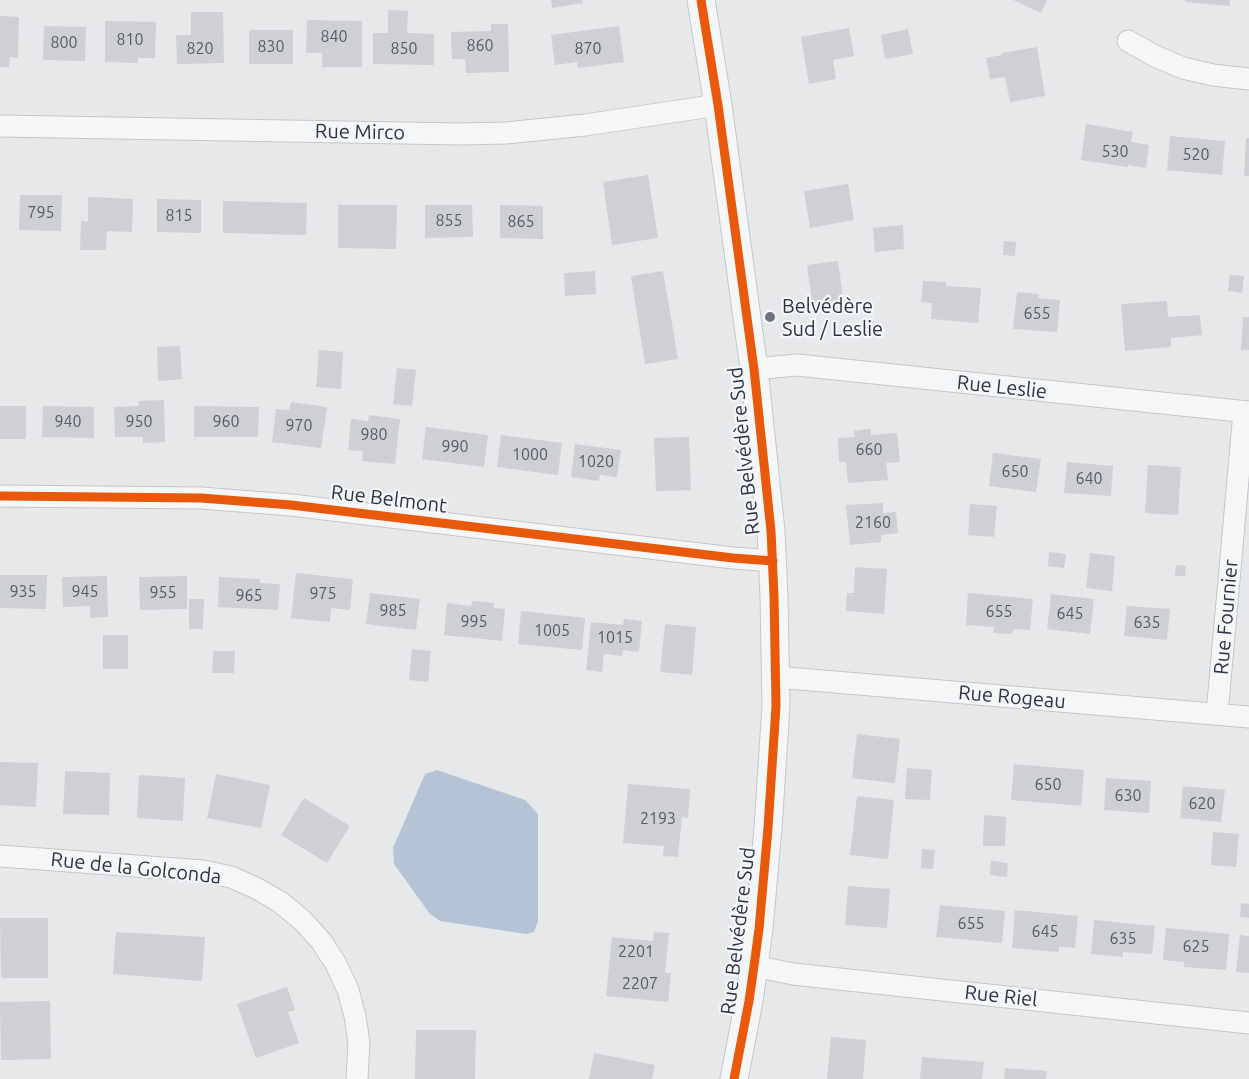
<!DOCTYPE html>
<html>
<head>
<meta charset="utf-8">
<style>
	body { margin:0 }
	canvas { display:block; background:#e6e8ea }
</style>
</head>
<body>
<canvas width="1249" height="1079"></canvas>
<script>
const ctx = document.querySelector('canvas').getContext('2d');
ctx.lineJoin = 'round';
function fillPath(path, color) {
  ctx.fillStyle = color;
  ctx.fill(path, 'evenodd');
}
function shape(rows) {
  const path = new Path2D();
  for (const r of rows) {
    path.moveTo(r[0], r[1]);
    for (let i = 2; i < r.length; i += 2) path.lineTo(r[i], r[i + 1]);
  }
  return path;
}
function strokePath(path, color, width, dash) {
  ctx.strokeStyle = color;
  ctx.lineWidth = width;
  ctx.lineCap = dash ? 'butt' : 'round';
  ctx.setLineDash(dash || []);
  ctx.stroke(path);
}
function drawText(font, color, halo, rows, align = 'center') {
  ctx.font = font + ' Ubuntu,sans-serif';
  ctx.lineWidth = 4.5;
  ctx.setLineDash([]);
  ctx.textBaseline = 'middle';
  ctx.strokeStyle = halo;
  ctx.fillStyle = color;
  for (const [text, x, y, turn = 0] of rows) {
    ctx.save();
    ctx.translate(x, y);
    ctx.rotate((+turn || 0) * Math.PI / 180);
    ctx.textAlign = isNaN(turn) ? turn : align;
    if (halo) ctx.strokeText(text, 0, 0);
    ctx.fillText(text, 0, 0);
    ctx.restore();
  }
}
const water = shape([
	[437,770,525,800,538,814,538,921,534,932,526,934,440,921,430,914,394,864,393,848,425,774]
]);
const building = shape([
	[551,0,582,0,583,3,552,8],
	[1013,0,1047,0,1041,13],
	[1185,0,1230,0,1230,6,1185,2],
	[388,10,408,11,407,33,434,34,434,65,373,64,373,33,388,33],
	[191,12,223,12,224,63,177,64,176,35,191,35],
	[0,16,19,17,18,58,10,57,9,67,0,67],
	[307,20,362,21,362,67,322,67,322,53,306,53],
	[105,21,156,22,155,58,138,58,138,63,105,62],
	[491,24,508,24,509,72,466,73,465,59,452,59,451,32,491,31],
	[44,26,86,27,85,61,43,60],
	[619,26,624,62,578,68,577,62,555,65,551,35],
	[849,28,854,56,833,60,836,79,809,84,801,37],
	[908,29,913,54,885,59,881,35],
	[249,30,293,30,293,64,249,64],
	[1037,47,1045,96,1010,102,1005,77,990,79,986,58,1002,55,1002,53],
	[1086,124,1133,132,1131,142,1149,145,1146,168,1128,165,1128,167,1081,160],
	[1170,136,1225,141,1222,175,1167,170],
	[1246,138,1249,138,1249,176,1244,176],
	[648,175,658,238,612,245,603,182],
	[848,184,854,220,810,228,804,191],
	[20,195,62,195,61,231,19,230],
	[88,197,133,199,132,232,107,231,106,250,80,250,81,221,88,222],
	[157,199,201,200,201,233,157,232],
	[223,201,307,203,306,235,223,233],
	[338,205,397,205,396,249,338,248],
	[425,205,472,205,473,237,425,238],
	[500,205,543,206,543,239,500,238],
	[903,225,904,249,875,252,873,228],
	[1004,241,1016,242,1015,256,1003,255],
	[838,261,844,304,813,309,807,265],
	[595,271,596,294,565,296,564,273],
	[663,271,678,359,645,364,631,276],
	[1230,275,1244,276,1242,293,1228,291],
	[923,281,946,282,946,286,981,288,978,323,931,319,932,303,921,302],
	[1017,292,1039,294,1038,298,1060,300,1057,332,1013,329],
	[1167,301,1168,317,1200,315,1202,335,1171,338,1171,347,1125,351,1121,304],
	[1243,317,1249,317,1249,350,1241,350],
	[180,346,182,379,158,381,157,347],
	[319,350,343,352,341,389,316,387],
	[397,368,416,370,412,406,393,404],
	[164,400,165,442,143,443,143,437,115,437,114,407,139,406,138,401],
	[291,402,327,407,321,448,272,442,276,409,289,410],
	[0,406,26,406,26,439,0,439],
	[43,406,94,407,94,438,42,437],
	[194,406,259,407,258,437,194,437],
	[369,415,400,419,395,464,362,461,363,451,348,450,351,419,368,421],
	[426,427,488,435,484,467,422,459],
	[871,429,871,435,897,433,900,462,886,463,888,480,848,483,846,462,839,462,838,438,855,437,854,431],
	[501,435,562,443,558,475,497,467],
	[689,437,691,490,656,491,654,438],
	[575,444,621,450,617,477,600,475,599,481,571,477],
	[993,453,1041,459,1036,492,989,486],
	[1067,462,1113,466,1111,496,1064,493],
	[1148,465,1181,467,1178,515,1145,513],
	[883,503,883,513,896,512,898,533,881,535,881,542,850,545,846,505],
	[970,504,997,506,994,537,968,535],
	[1049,552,1066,554,1064,568,1048,566],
	[1090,553,1115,556,1112,591,1086,588],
	[1176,565,1186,566,1185,576,1175,576],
	[855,567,887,569,884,614,846,611,847,593,854,593],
	[296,573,353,579,350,610,331,608,330,622,291,618],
	[0,575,47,575,46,609,0,608],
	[107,576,108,617,90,618,90,606,63,607,62,577],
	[187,576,187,609,140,610,139,577],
	[219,577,260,579,260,583,280,584,278,610,218,607],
	[370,593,420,599,416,630,366,624],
	[968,593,1033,599,1030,630,1013,629,1012,634,993,633,994,627,966,625],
	[1051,594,1094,599,1090,634,1047,629],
	[189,599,204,599,203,629,189,629],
	[472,601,494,603,494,608,505,609,502,641,444,635,447,603,471,606],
	[1127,606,1170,609,1167,640,1124,636],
	[521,611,585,618,582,650,518,644],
	[624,619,642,621,639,652,623,650,622,656,604,654,602,672,586,670,591,622,623,625],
	[665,624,696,627,692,675,660,672],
	[103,635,128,635,128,669,103,669],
	[412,649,431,651,428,682,409,680],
	[213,651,235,651,234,673,212,673],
	[857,734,900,739,895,783,852,778],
	[0,762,38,763,36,807,0,805],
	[1014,764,1084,770,1081,806,1011,800],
	[907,768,932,770,930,800,905,799],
	[65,771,110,773,109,815,63,814],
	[216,774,270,785,261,828,207,818],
	[139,775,185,778,183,821,137,818],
	[1106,778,1151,781,1149,813,1104,810],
	[628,784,690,789,688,818,682,817,678,857,663,856,664,846,623,843],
	[1183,786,1225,790,1221,822,1180,818],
	[857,796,894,800,888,859,850,855],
	[304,798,350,826,327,863,281,835],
	[984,815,1006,817,1005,846,983,846],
	[1213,832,1239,834,1236,867,1211,865],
	[922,849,935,850,933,869,921,868],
	[991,861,1008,863,1007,877,990,875],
	[848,886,890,889,887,928,845,925],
	[1241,903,1249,904,1249,918,1240,917],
	[940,905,1005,911,1002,943,936,937],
	[1015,910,1078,916,1075,948,1059,947,1059,952,1012,948],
	[0,918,48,918,48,978,1,978],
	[1094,920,1155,926,1152,954,1123,952,1123,957,1091,954],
	[1166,928,1229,934,1226,970,1184,967,1184,962,1163,960],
	[116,932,205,937,202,981,113,974],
	[654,932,669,933,665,973,671,973,668,1002,606,996,612,937,653,941],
	[1240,935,1249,936,1249,973,1236,972],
	[287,987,295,1010,288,1012,299,1043,256,1058,237,1004],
	[50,1001,51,1059,1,1060,0,1002],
	[416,1030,476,1030,475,1079,415,1079],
	[831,1037,866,1040,863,1079,827,1079],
	[594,1053,655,1065,652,1079,589,1079],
	[922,1057,984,1062,982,1079,920,1079],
	[1005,1068,1047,1071,1046,1079,1004,1079]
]);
const minor = shape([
	[1128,41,1155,56,1183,68,1213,75,1249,79],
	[0,126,460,134,506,133,585,125,718,105],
	[754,369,797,365,1249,412],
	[0,496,201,498,291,505,733,558,773,561],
	[776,677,1249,717],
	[1217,714,1244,412],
	[0,856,203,871,231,877,256,888,280,902,302,920,321,941,336,964,348,990,355,1016,359,1043,357,1079],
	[754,966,793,974,1249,1023]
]);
const tertiary = shape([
	[701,0,718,105,754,369,771,531,774,596,776,706,768,828,759,929,754,966,749,1001,734,1079]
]);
const cycleway = shape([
	[701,0,718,105,754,369,771,531,774,596,776,706,768,828,759,929,754,966,749,1001,734,1079],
	[0,496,201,498,291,505,733,558,773,561]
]);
const markers = [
	[770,317,6,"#6c737f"]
];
const numberNames = [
	["840",334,37],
	["810",130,40],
	["800",64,43],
	["860",480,46],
	["830",271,47],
	["820",200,49],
	["850",404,49],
	["870",588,49],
	["530",1115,152],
	["520",1196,155],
	["795",41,213],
	["815",179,216],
	["855",449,221],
	["865",521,222],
	["655",1037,314],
	["940",68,422],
	["950",139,422],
	["960",226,422],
	["970",299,426],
	["980",374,435],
	["990",455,447],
	["660",869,450],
	["1000",530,455],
	["1020",596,462],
	["650",1015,472],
	["640",1089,479],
	["2160",873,523],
	["935",23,592],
	["945",85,592],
	["955",163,593],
	["975",323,594],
	["965",249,596],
	["985",393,611],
	["655",999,612],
	["645",1070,614],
	["995",474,622],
	["635",1147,623],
	["1005",552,631],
	["1015",615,638],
	["650",1048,785],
	["630",1128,796],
	["620",1202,804],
	["2193",658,819],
	["655",971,924],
	["645",1045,932],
	["635",1123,939],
	["625",1196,947],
	["2201",636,952],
	["2207",640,984]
];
const streetNames = [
	["Rue Mirco",360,132,1],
	["Rue Leslie",1002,387,6],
	["Rue Belvédère Sud",744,451,-96],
	["Rue Belmont",389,499,7],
	["Rue Fournier",1226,617,-85],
	["Rue Rogeau",1012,697,5],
	["Rue de la Golconda",136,868,6],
	["Rue Belvédère Sud",738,931,-83],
	["Rue Riel",1001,996,6]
];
const poiNames = [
	["Belvédère",782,306],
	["Sud / Leslie",782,329]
];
fillPath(water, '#b4c4d5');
fillPath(building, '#ced0d3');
strokePath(minor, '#c4c6c8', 23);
strokePath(tertiary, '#c4c6c8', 29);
strokePath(minor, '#f5f6f7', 21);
strokePath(tertiary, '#f5f6f7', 27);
strokePath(cycleway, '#e8590c', 9);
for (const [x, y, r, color] of markers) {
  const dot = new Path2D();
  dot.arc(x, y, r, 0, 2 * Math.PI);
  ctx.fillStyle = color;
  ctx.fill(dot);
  strokePath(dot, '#f4f6f9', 2);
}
drawText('16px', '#545c69', null, numberNames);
drawText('20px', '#2b3445', '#f4f6f9', streetNames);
drawText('20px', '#2b3445', '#f4f6f9', poiNames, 'left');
</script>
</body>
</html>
